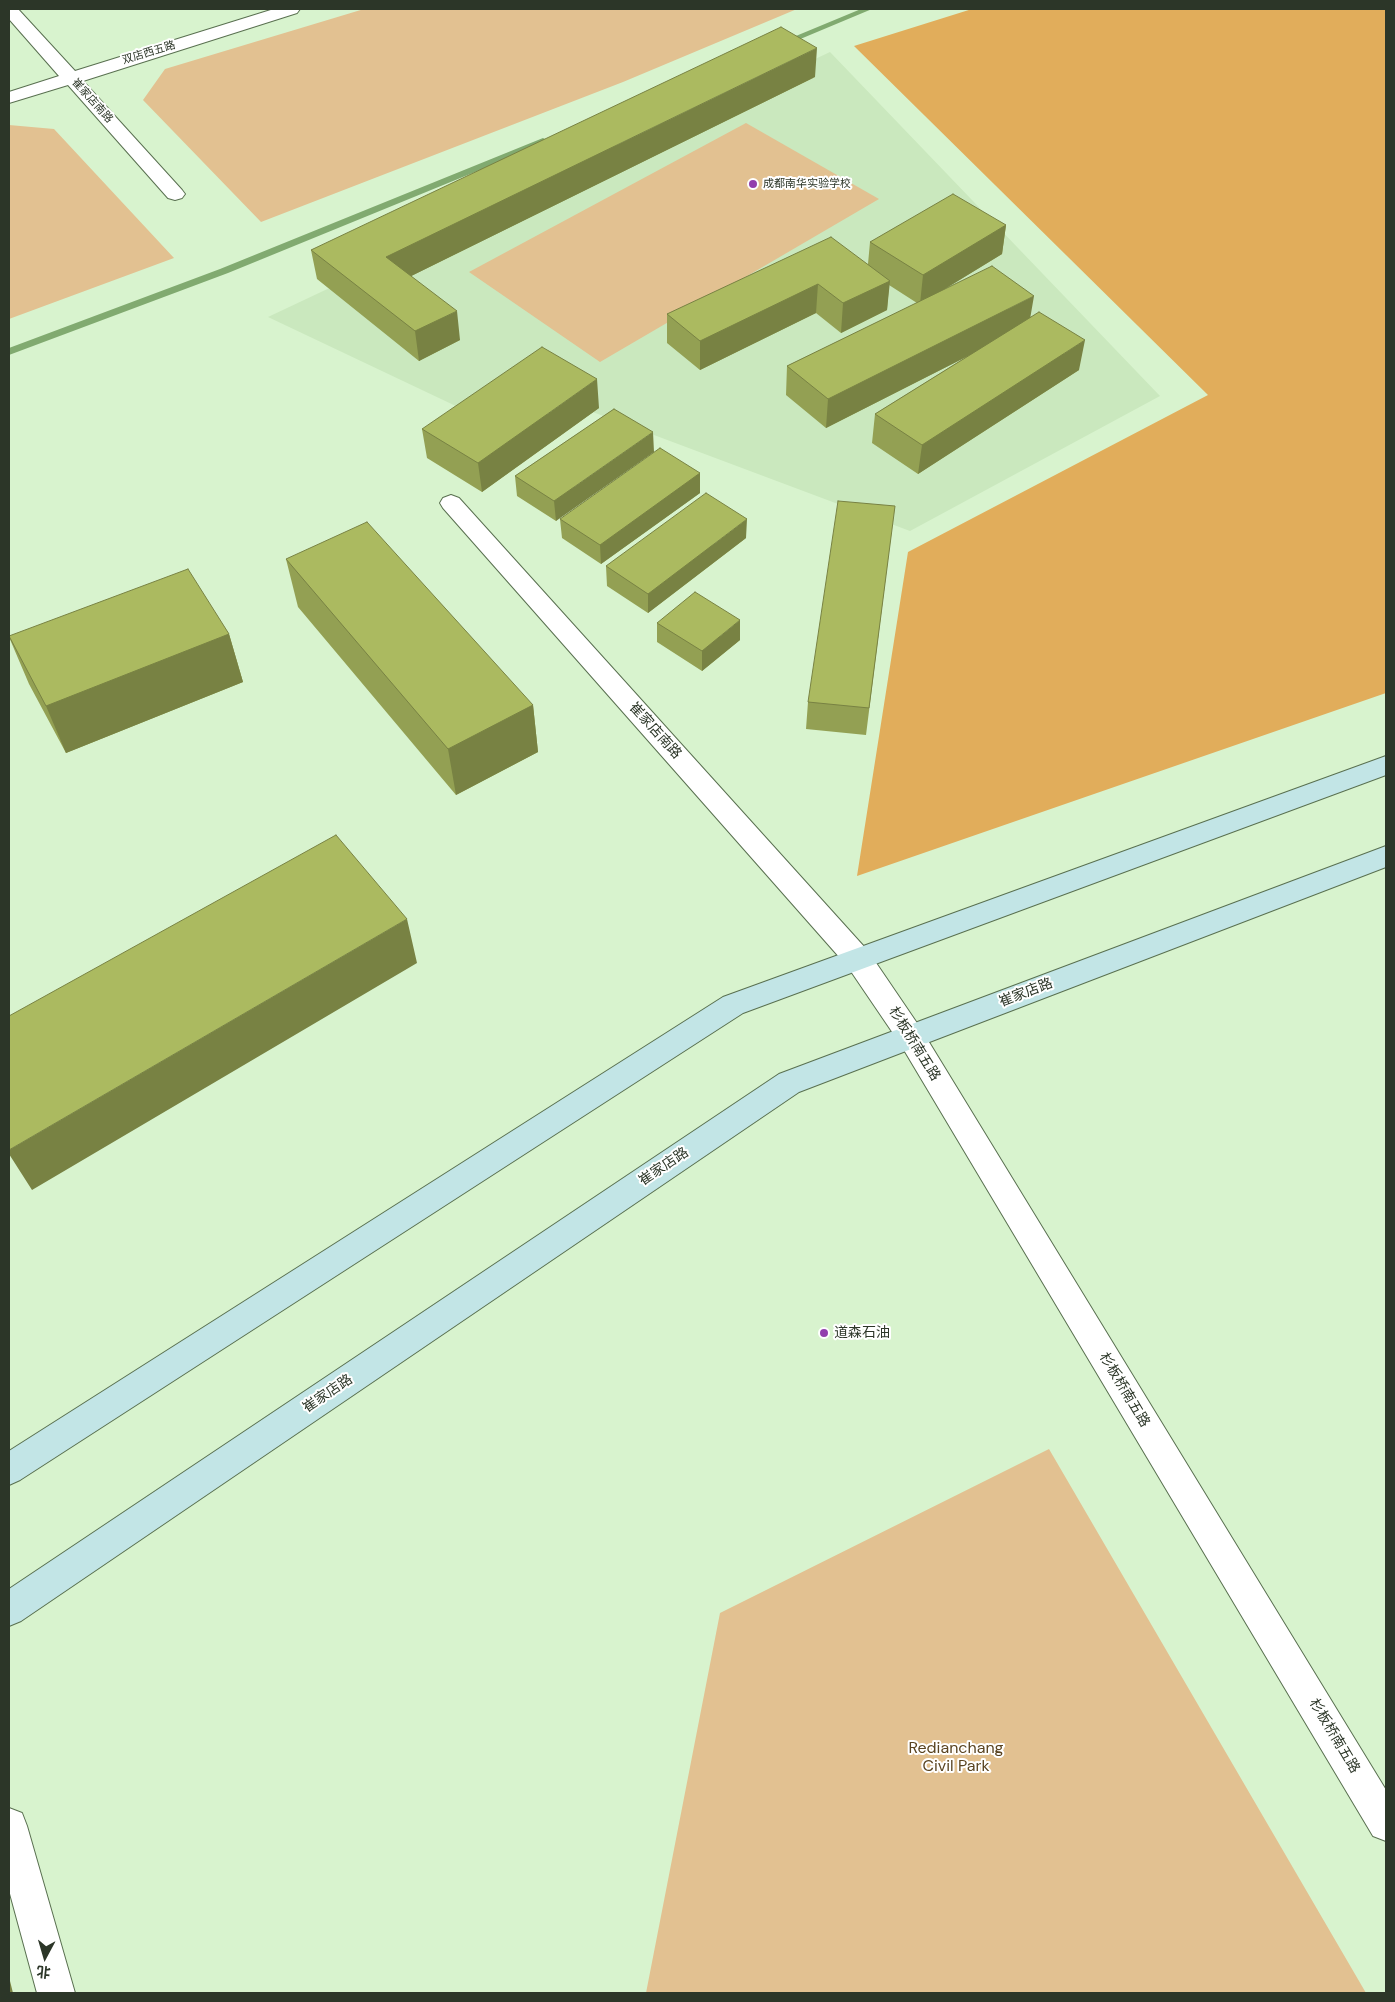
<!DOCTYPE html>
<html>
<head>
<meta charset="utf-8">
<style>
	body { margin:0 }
	#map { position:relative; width:1395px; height:2002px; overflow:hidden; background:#d8f3ce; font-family:"DM Sans","Noto Sans SC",sans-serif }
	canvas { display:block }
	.frame { position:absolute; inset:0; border:10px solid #2c3628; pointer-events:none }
	.north { position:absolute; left:20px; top:1932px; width:50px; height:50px; -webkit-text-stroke:4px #fff; paint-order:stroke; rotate:186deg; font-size:14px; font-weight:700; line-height:20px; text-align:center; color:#2c3628 }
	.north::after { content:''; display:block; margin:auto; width:18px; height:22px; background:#2c3628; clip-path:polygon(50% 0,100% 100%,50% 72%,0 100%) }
</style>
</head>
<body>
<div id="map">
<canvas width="1395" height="2002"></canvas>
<div class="frame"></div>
<div class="north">北</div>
</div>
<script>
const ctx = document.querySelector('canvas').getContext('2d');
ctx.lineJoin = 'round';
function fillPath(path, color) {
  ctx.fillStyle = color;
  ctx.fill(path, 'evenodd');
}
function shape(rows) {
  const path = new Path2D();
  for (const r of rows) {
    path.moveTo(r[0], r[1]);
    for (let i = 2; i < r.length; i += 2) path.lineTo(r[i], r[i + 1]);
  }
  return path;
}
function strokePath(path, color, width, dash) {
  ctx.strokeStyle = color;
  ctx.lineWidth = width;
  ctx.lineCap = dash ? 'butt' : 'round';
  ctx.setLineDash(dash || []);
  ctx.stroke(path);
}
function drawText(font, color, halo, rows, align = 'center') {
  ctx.font = font + ' "DM Sans","Noto Sans SC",sans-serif';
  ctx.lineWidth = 4;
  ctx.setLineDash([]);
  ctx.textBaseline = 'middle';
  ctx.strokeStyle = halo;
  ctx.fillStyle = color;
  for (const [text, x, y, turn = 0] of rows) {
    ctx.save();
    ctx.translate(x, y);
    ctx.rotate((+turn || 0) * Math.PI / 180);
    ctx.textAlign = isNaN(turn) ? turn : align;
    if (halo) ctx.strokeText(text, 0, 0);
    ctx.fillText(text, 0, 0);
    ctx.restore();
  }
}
const built = shape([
	[830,52,1160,396,910,531,510,381,460,408,268,317]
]);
const green = shape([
	[364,9,797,9,623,82,261,222,143,100,165,69],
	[746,123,879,199,600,362,469,272],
	[9,125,54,129,174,258,9,319],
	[1049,1449,1366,1993,646,1993,720,1613]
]);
const forest = shape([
	[972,9,1386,9,1386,693,857,876,908,552,1208,395,854,46]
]);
const stream = shape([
	[861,9,872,9,786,45,780,45,779,43,861,9],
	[543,138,548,141,546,143,228,273,9,355,9,348,220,269,543,138]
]);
const minor = shape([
	[9,9,18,9,75,71,274,9,300,9,297,13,83,81,182,190,185,194,182,198,175,200,168,198,68,85,9,103,9,92,59,76,9,19,9,9],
	[451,495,459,498,868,951,872,959,868,967,858,970,848,967,443,508,440,503,443,498,451,495],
	[9,1808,22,1813,27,1826,75,1993,37,1993,9,1890,9,1808]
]);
const tertiary = shape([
	[858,948,868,951,921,1029,1386,1790,1386,1841,1373,1836,901,1045,848,967,844,959,848,951,858,948]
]);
const secondary = shape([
	[1386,756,1386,775,743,1013,20,1480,9,1485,9,1451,723,997,1386,756],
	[1386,846,1386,867,799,1092,21,1621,9,1626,9,1589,779,1074,1386,846]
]);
const wall = shape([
	[815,77,411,276,460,340,419,361,317,279,311,250],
	[1006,225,1002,254,945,289,1031,317,1079,370,918,474,872,443,875,414,968,356,826,428,786,395,787,366,917,303,889,285,887,310,841,333,816,313,700,370,667,343,667,314,868,264,870,242],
	[599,408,482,492,427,458,422,429],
	[614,409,556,521,517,496,515,476],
	[700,473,700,493,601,564,562,538,560,519],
	[891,535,866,735,806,729,808,702],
	[746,538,648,613,607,586,606,566],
	[286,559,533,705,538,752,456,795,298,607],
	[657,623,740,640,702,671,657,642],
	[229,634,243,682,66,753,29,684,9,637]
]);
const shadedWall = shape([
	[817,48,815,77,391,286,386,257],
	[1006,225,1002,254,920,304,923,275],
	[890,281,887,310,841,333,843,303],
	[818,284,816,313,700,370,700,341],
	[1034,296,1029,325,826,428,828,399],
	[457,311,460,340,419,361,415,331],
	[1085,340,1079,370,918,474,922,445],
	[597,379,599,408,482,492,478,463],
	[653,432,654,452,556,521,554,501],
	[700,473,700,493,601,564,600,545],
	[747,519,746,538,648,613,648,594],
	[740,620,740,640,702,671,702,651],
	[229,634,243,682,66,753,46,706],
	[533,705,538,752,456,795,448,749],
	[407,919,417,963,32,1190,9,1154,9,1150],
	[9,1977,13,1993,9,1993]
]);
const building = shape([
	[781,27,817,48,386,257,457,311,415,331,311,250,781,27],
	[953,194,1006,225,923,275,870,242,953,194],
	[831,237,890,281,843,303,818,284,700,341,667,314,831,237],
	[992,266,1034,296,828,399,787,366,992,266],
	[1039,312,1085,340,922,445,875,414,1039,312],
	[542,347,597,379,478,463,422,429,542,347],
	[614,409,653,432,554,501,515,476,614,409],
	[660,448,700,473,600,545,560,519,660,448],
	[706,493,747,519,648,594,606,566,706,493],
	[838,501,895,506,869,708,808,702,838,501],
	[367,522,533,705,448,749,286,559,367,522],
	[188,569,229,634,46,706,9,636,188,569],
	[695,592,740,620,702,651,657,623,695,592],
	[336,835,407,919,9,1150,9,1016,336,835]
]);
const markers = [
	[753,184,5,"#923ead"],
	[824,1333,5,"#923ead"]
];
const farStreetnames = [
	["双店西五路",149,53,-17],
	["崔家店南路",92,101,48]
];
const farPoinames = [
	["成都南华实验学校",763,184]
];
const streetNames = [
	["崔家店南路",655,731,48],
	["崔家店路",1026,993,-21],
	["杉板桥南五路",914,1044,58],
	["崔家店路",664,1167,-34],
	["杉板桥南五路",1124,1390,59],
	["崔家店路",328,1394,-34],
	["杉板桥南五路",1334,1736,59]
];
const poiNames = [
	["道森石油",834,1333]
];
const nearParknames = [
	["Redianchang",956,1749],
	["Civil Park",956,1767]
];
fillPath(built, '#cae8be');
fillPath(green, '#e2c191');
fillPath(forest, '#e1ad5b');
fillPath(stream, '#81aa70');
strokePath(minor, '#597050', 2);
strokePath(tertiary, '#597050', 2);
strokePath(secondary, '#597050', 2);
fillPath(minor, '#fff');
fillPath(tertiary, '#fff');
fillPath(secondary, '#c2e5e6');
fillPath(wall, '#93a053');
fillPath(shadedWall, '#788243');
fillPath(building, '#abba60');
strokePath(building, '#788243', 1);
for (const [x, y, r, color] of markers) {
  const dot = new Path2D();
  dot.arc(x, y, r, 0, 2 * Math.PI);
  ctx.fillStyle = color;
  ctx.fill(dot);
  strokePath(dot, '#fff', 2);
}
drawText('11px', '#2c3628', '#fff', farStreetnames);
drawText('11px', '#2c3628', '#fff', farPoinames, 'left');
drawText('14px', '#2c3628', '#fff', streetNames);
drawText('14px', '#2c3628', '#fff', poiNames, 'left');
drawText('16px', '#5a4421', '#fff', nearParknames);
</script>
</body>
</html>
